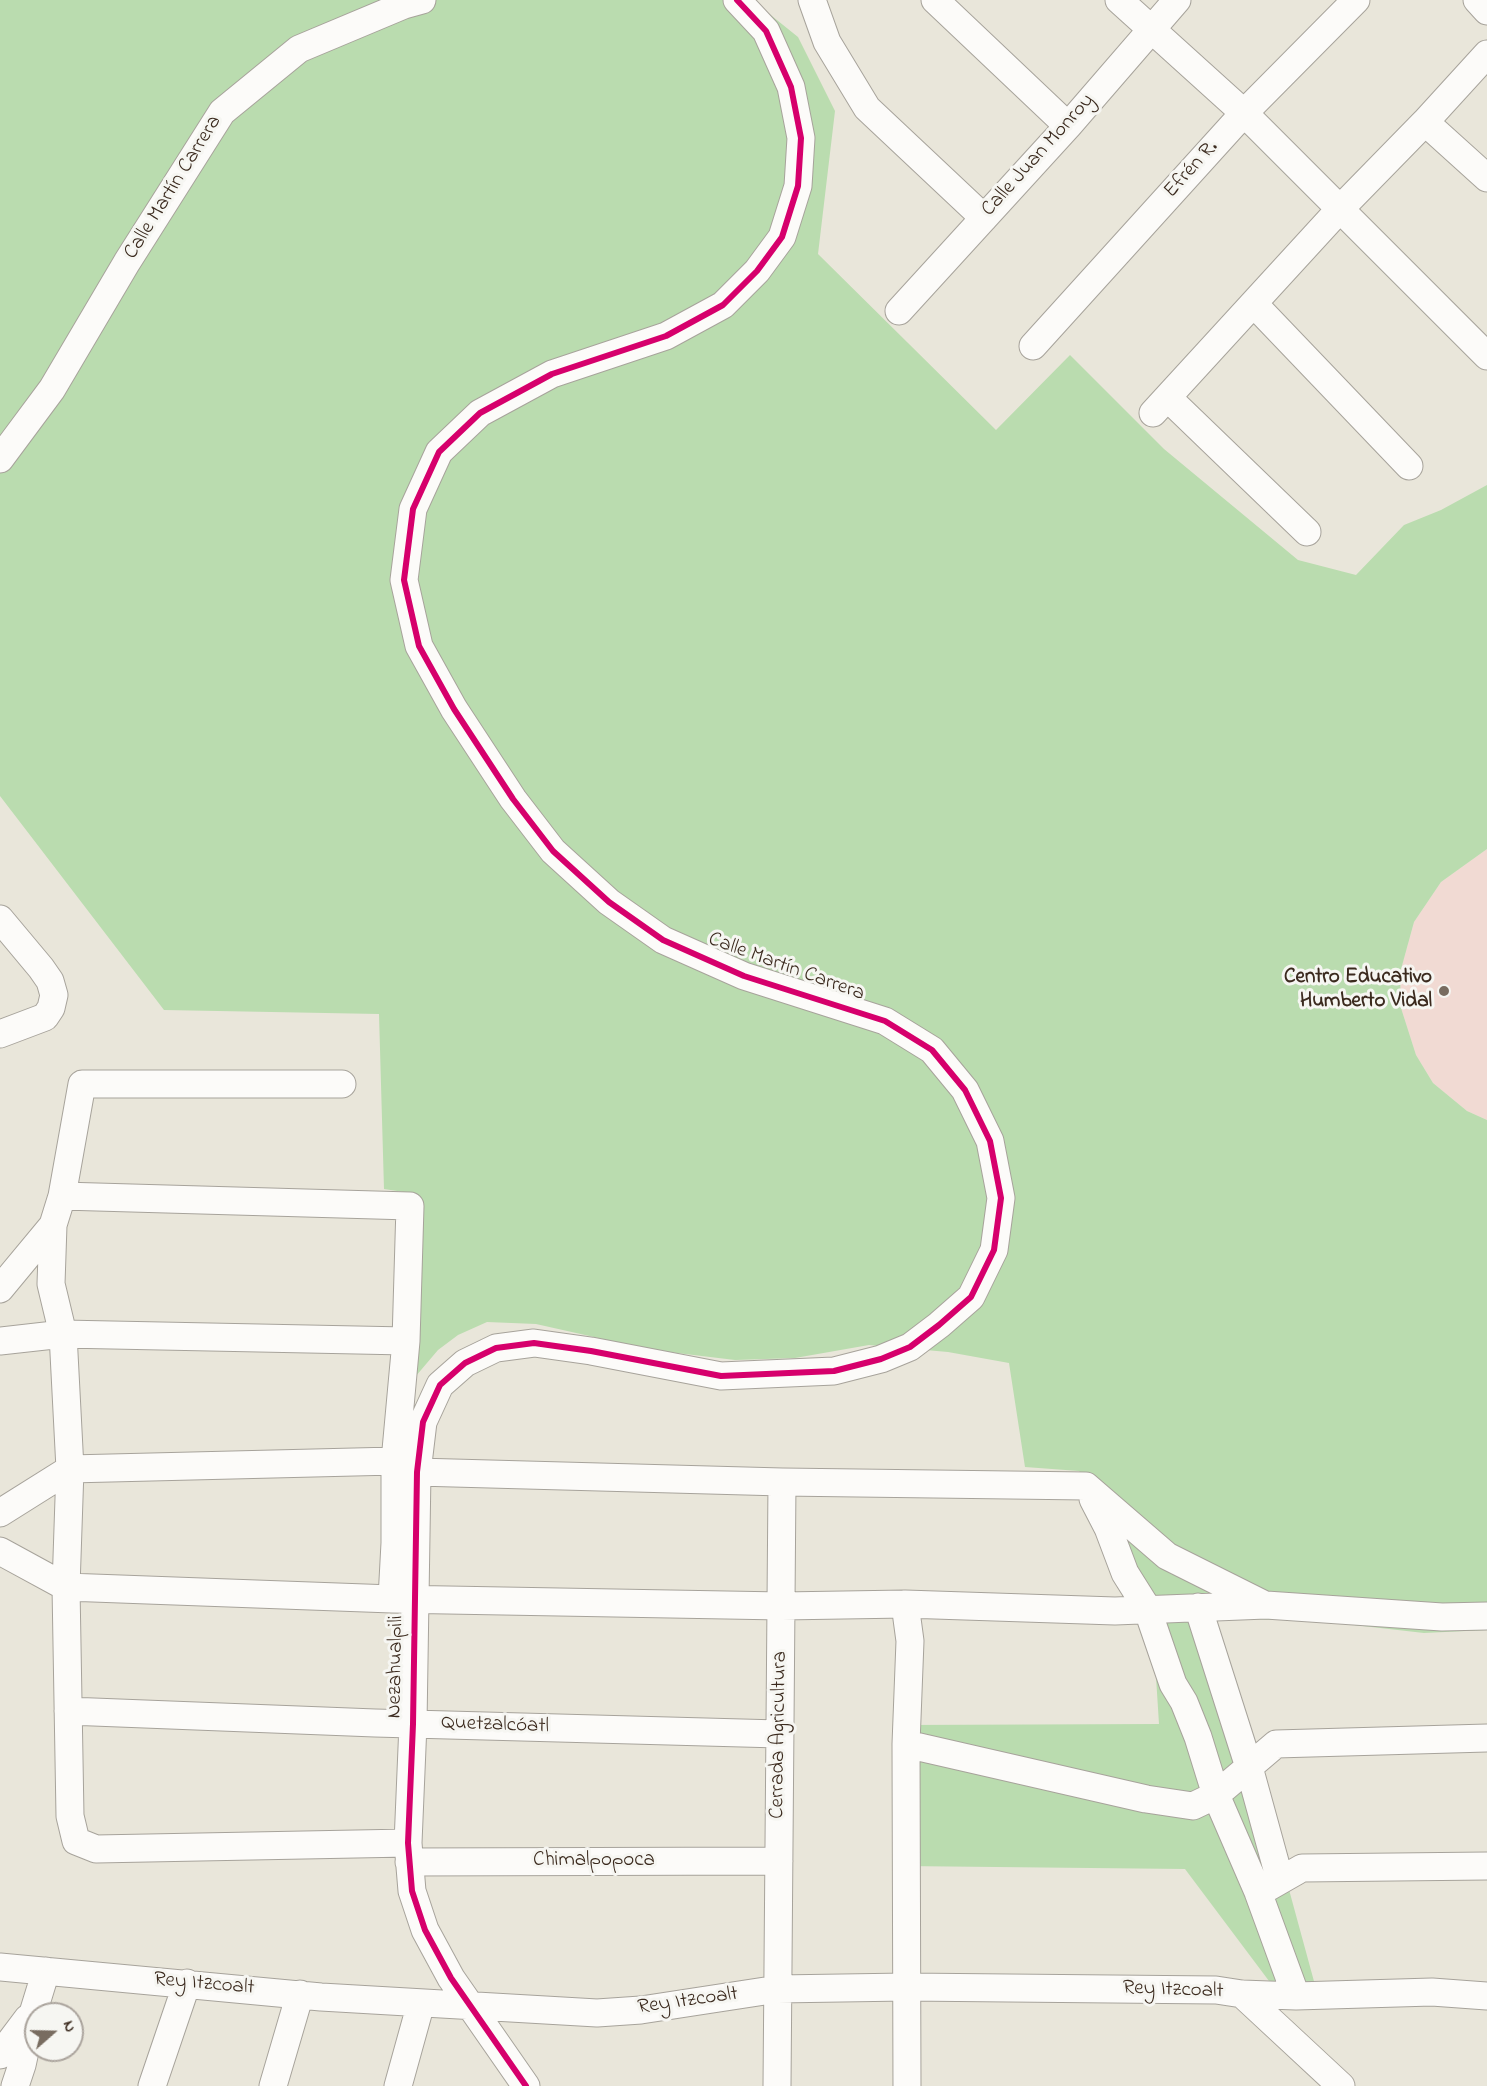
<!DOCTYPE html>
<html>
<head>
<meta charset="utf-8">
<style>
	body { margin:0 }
	#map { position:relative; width:1487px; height:2086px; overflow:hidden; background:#e9e6da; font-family:"Indie Flower",sans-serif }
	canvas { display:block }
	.north { position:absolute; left:24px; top:2002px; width:60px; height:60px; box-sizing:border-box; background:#f6f6f2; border:2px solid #aba49d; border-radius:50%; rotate:70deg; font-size:16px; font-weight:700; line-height:24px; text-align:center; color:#3b2a1e }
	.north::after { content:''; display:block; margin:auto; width:21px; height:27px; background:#786c60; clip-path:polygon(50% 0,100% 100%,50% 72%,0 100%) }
</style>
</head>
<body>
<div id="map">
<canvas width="1487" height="2086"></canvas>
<div class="north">N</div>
</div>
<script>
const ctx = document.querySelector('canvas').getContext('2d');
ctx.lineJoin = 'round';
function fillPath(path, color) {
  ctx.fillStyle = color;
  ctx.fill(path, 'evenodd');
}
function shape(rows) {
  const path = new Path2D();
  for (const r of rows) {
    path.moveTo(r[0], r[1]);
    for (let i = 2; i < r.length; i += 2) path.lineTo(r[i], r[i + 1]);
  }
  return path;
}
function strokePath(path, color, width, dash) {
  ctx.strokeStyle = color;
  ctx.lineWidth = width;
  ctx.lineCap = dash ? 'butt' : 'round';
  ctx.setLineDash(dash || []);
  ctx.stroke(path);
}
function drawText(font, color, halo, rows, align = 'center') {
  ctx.font = font + ' "Indie Flower",sans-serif';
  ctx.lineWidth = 6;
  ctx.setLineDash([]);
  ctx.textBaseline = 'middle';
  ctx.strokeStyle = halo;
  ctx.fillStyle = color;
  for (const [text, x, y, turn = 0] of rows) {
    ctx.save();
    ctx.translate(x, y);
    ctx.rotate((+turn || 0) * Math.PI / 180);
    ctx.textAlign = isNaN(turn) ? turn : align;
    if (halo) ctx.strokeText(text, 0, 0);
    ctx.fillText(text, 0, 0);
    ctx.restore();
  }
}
const built = shape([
	[1487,849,1487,1120,1467,1111,1433,1083,1416,1055,1401,1008,1400,973,1414,922,1441,882]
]);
const green = shape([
	[0,0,752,0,798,37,835,111,818,254,996,430,1070,355,1164,449,1298,560,1356,575,1404,525,1441,510,1487,485,1487,849,1441,882,1414,922,1400,973,1401,1008,1416,1055,1433,1083,1467,1111,1487,1120,1487,1630,1424,1633,1319,1621,1215,1618,1315,1985,1275,1989,1185,1869,902,1866,902,1725,1159,1724,1152,1614,1116,1525,1079,1471,1025,1467,1009,1363,948,1352,869,1345,795,1358,735,1360,652,1350,536,1324,487,1322,458,1335,438,1350,410,1383,423,1252,417,1194,384,1189,379,1014,164,1010,0,796]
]);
const minor = shape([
	[812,0,827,42,867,108,984,218],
	[935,0,1068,126],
	[1119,0,1244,113,1487,356],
	[1477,0,1487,11],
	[1425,122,1487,178],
	[1254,304,1409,466],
	[899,311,1068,126,1177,0],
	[1033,346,1244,113,1356,0],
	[1168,398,1307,532],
	[1153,413,1339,210,1425,122,1487,54],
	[0,459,52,389,127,262,222,112,299,49,404,5,422,0],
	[0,919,41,968,50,981,54,995,51,1008,45,1017,0,1034],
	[342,1084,82,1084,62,1196,53,1225,51,1284,63,1334,70,1469,66,1587,70,1816,76,1841,96,1849,408,1843],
	[62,1196,410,1206,406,1341,395,1461,395,1543,392,1599],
	[0,1289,53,1225],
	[0,1341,63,1334,406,1341],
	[417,1472,782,1482,1086,1486,1167,1556,1263,1604],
	[1093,1499,1108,1528,1125,1573,1147,1608,1173,1684,1184,1702,1198,1737,1216,1795,1258,1892,1296,1996],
	[0,1513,70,1469,395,1461],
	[0,1551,66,1587,392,1599,782,1606,905,1604,1115,1611,1266,1605,1442,1617,1487,1616],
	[905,1604,910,1641,906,1744,907,2086],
	[1198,1607,1249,1767,1280,1880],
	[68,1711,375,1723,779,1734],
	[906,1744,1146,1799,1193,1806,1216,1795,1276,1744,1487,1738],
	[409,1862,779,1861],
	[1267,1888,1302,1868,1487,1866],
	[0,1967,321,1997,597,2013,641,2010,778,1989,906,1987,1216,1990,1242,1994,1296,1996,1432,1992,1487,1996],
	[1242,1994,1341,2086],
	[0,2055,28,2018],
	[15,2086,22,2065,34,2010,46,1971],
	[152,2086,187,1983],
	[273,2086,300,1994],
	[398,2086,421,2003],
	[526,2086,451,1978,425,1930,412,1891,408,1843,413,1724,417,1472,423,1422,440,1385,465,1363,496,1348,534,1343,591,1351,721,1376,834,1371,881,1359,910,1347,939,1325,971,1297,994,1250,1001,1198,990,1141,965,1090,932,1050,885,1021,744,976,663,940,609,902,553,851,513,799,454,709,419,646,404,580,413,509,439,452,480,413,552,374,666,336,723,305,757,271,782,237,798,186,801,138,791,87,766,31,737,0],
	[777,2086,782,1482]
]);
const cycleway = shape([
	[526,2086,451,1978,425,1930,412,1891,408,1843,413,1724,417,1472,423,1422,440,1385,465,1363,496,1348,534,1343,591,1351,721,1376,834,1371,881,1359,910,1347,939,1325,971,1297,994,1250,1001,1198,990,1141,965,1090,932,1050,885,1021,744,976,663,940,609,902,553,851,513,799,454,709,419,646,404,580,413,509,439,452,480,413,552,374,666,336,723,305,757,271,782,237,798,186,801,138,791,87,766,31,737,0]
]);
const markers = [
	[1444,991,6,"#786c60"]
];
const streetNames = [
	["Calle Juan Monroy",1039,156,-48],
	["Efrén R.",1192,170,-48],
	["Calle Martín Carrera",174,188,-58],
	["Calle Martín Carrera",786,968,20],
	["Nezahualpili",397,1667,-89],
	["Quetzalcóatl",495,1726,2],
	["Cerrada Agricultura",780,1735,-89],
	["Chimalpopoca",594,1862],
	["Rey Itzcoalt",204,1985,5],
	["Rey Itzcoalt",1173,1991,2],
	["Rey Itzcoalt",688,2002,-8]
];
const poiNames = [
	["Centro Educativo",1432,979],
	["Humberto Vidal",1432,1003]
];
fillPath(built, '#f1dad3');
fillPath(green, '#badcaf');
strokePath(minor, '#a7a39b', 29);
strokePath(minor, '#fcfbf9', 27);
strokePath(cycleway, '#d6006c', 6);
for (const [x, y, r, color] of markers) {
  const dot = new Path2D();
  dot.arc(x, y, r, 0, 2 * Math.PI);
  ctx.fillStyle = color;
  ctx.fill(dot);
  strokePath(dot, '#f6f6f2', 2);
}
drawText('21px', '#3b2a1e', '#f6f6f2', streetNames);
drawText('bold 21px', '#3b2a1e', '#f6f6f2', poiNames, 'right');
</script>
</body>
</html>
